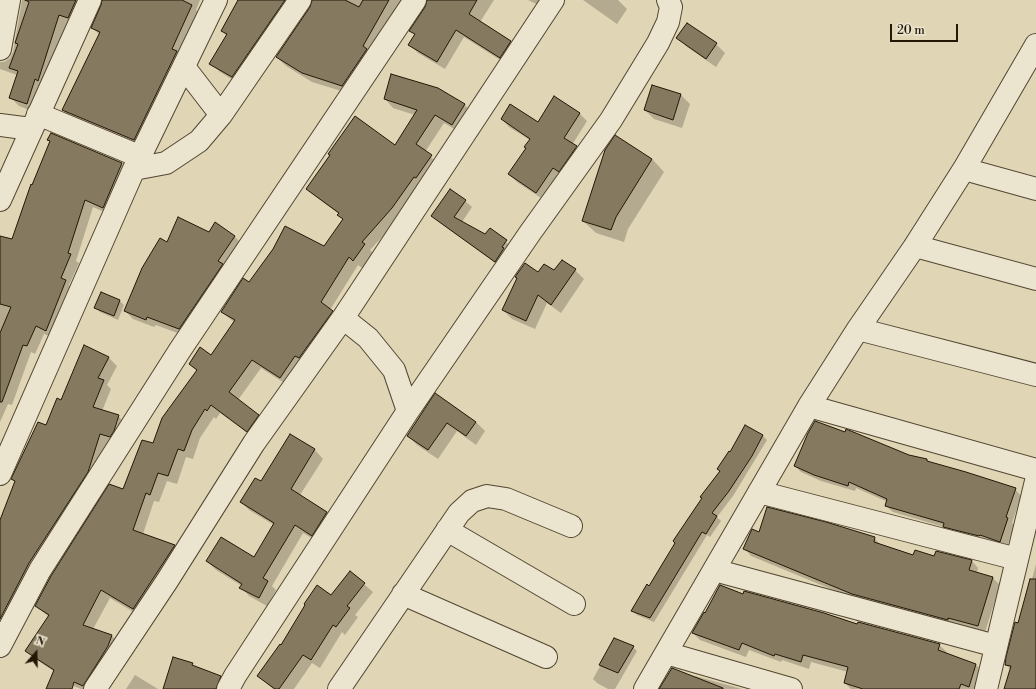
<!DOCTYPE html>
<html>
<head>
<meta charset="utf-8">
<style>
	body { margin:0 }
	#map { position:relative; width:1036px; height:689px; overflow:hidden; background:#e0d5b4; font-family:"Libre Bodoni",serif }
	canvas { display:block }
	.north { position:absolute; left:16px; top:633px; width:40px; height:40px; -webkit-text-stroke:3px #ebe4ce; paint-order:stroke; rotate:20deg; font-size:11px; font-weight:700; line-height:16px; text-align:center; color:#231706 }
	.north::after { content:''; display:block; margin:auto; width:14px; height:18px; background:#231706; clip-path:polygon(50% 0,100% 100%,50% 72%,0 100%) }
	.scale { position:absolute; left:890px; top:24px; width:68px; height:18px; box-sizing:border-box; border:2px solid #231706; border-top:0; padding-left:5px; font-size:12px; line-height:14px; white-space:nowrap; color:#231706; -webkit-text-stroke:3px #ebe4ce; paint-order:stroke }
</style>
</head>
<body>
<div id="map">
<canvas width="1036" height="689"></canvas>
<div class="north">N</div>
<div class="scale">20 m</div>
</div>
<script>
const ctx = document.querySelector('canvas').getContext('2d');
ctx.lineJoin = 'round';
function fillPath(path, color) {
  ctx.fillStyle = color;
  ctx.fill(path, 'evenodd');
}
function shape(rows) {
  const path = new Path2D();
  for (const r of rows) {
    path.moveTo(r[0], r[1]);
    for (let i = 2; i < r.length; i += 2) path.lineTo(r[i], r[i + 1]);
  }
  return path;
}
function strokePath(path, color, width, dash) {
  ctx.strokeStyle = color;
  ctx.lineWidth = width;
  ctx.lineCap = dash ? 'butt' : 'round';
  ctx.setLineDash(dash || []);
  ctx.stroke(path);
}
const shadow = shape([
	[22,0,90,0,77,26,67,22,46,89,35,112,19,106,10,97,17,75,0,69,0,62,4,62,10,58,13,52],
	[110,0,200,0,196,10,200,14,142,148,71,118,63,110,100,35,92,28],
	[239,0,301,0,241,85,220,72,211,63,227,36,222,31],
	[313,0,408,0,351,94,312,82,286,66,277,57,311,7],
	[439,0,494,0,480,22,510,42,518,50,508,65,464,37,445,69,418,53,410,45],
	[528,0,541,0,538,5],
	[583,0,618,0,627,9,617,24],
	[688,24,716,44,725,53,716,67,687,47,678,38],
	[653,86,681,95,690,104,682,128,654,119,645,110],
	[385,99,464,104,472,113,461,133,444,123,425,152,440,165,401,217,370,250,373,253,362,268,358,265,330,310,340,320,289,386,261,368,238,400,258,416,267,424,256,439,220,413,216,419,214,417,200,438,193,459,186,457,177,484,167,481,159,502,154,501,143,534,175,545,183,554,142,617,110,598,93,629,112,636,120,645,95,689,81,689,63,682,55,672,35,659,26,650,49,617,36,606,123,490,154,445,197,371,190,364,211,356,235,323,222,312,250,283,324,247,344,220,339,214,316,197,307,189,396,146,415,115,393,108],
	[579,113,587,121,572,145,583,155,544,200,517,182,509,174,527,148,530,140,509,127,502,119,538,124],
	[48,140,121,163,129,171,111,215,93,207,76,261,79,263,69,285,73,289,54,338,44,334,35,354,31,352,12,405,8,404,0,422,0,237,13,240,51,142],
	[652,159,664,172,628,229,624,242,596,233,583,221],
	[465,201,472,207,462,222,485,235,490,229,513,248,502,268,439,222,433,216],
	[209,233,234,236,243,245,188,337,156,325,154,327,133,319,125,311],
	[575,270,584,279,561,313,547,303,535,329,512,319,503,310,539,274],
	[101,293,120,301,124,305,118,320,100,312,96,308],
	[84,346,109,358,117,366,107,385,111,389,102,411,118,416,126,424,18,609,0,602,0,521,16,483,12,479,62,401],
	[116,420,118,420,113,436,111,435],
	[436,394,476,422,485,431,476,445,457,431,438,459,417,445,408,436],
	[746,426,763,436,767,440,733,496,717,517,721,521,710,537,707,535,654,622,637,615,632,611,650,587,721,471],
	[291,435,315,450,323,459,300,495,327,512,335,521,320,543,303,533,272,586,276,590,267,606,249,596,241,587,242,586,216,570,207,561,254,559,274,525,249,510,241,502,261,482],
	[908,456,1015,489,1021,496,1012,523,1014,525,1007,547,951,533,944,527,893,512,886,506,888,502,856,488,855,491,821,481,801,472,795,466],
	[760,533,874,538,882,546,914,556,972,561,978,568,977,573,993,578,1000,585,985,632,860,601,751,556,745,549],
	[1036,564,1036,689,1005,689,1011,670,1006,665,1019,624,1029,583,1031,583],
	[350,572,373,592,355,615,358,617,345,635,342,632,320,668,312,663,294,689,273,689,258,676,281,646,331,596],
	[744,595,939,645,947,652,946,654,976,665,983,672,977,689,851,689,845,683,848,672,811,662,809,669,782,660,781,662,749,650,746,657,700,640,693,633],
	[615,639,633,647,637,651,615,689,608,689,597,683,593,679],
	[192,664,196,668,218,676,226,684,220,689,164,689],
	[135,675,158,689,126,689],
	[695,676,742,689,661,689,694,678]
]);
const building = shape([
	[25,0,76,0,68,18,59,15,38,81,35,79,27,104,9,98,18,71,9,68,18,44,15,43,29,2,25,0],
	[102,0,182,0,192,5,172,49,177,51,134,140,62,110,100,32,91,28,101,5,102,0],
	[238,0,285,0,232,77,209,64,227,34,221,31,238,0],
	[312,0,345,0,359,7,363,0,389,0,363,46,367,49,342,86,302,73,276,57,310,7,312,0],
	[427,0,477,0,469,14,511,41,500,58,456,30,437,62,408,45,415,34,409,31,425,7,427,0],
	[687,23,717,43,706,59,676,38,687,23],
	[391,74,438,88,465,104,452,125,435,115,416,144,432,155,416,178,414,177,392,208,362,242,365,244,353,261,349,257,321,302,333,311,299,358,295,356,280,378,252,360,229,392,259,415,247,432,211,405,207,411,205,409,192,430,184,451,178,449,168,476,158,473,150,495,146,493,133,530,175,545,133,609,101,590,83,625,112,635,108,646,83,686,74,682,72,689,46,689,54,670,25,651,49,615,35,606,51,576,109,484,123,489,142,440,153,443,162,418,197,370,189,364,200,347,211,355,235,320,221,312,243,278,249,282,273,249,285,226,324,246,343,219,337,215,339,213,306,189,330,155,328,154,355,116,395,145,417,110,384,99,391,74],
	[652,85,681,94,673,120,644,110,652,85],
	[554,96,580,113,564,138,577,146,559,172,553,168,536,193,508,174,526,148,524,147,530,139,501,119,510,104,538,122,554,96],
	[51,133,122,163,103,208,85,200,68,253,71,254,61,278,66,280,46,331,36,326,27,346,23,345,2,402,0,402,0,333,11,307,0,304,0,236,12,239,31,184,32,185,50,141,47,140,51,133],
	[615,135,652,159,616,217,611,230,582,221,605,150,615,135],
	[450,189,466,200,454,217,485,234,490,228,507,240,502,247,504,248,495,262,431,216,450,189],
	[178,217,209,232,215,222,235,236,218,261,223,264,179,329,147,317,146,320,124,311,142,268,160,238,167,242,178,217],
	[562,260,576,269,551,305,538,295,526,321,502,310,517,278,515,277,525,263,538,272,544,264,554,270,562,260],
	[101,292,120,300,114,316,94,308,101,292],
	[84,345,109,357,98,378,104,380,93,407,119,415,114,431,110,437,100,434,88,472,29,563,0,619,0,520,15,481,11,479,38,422,46,425,57,398,61,400,84,345],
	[435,393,476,422,466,436,447,423,428,450,407,436,435,393],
	[815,421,845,432,846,429,909,455,927,459,927,461,966,472,1016,488,1006,517,1008,518,1000,542,980,535,979,536,943,527,944,523,885,506,887,499,849,482,848,486,814,475,794,466,808,433,815,421],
	[745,425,763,435,752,456,729,491,712,513,717,516,706,534,702,532,650,618,631,611,647,584,649,586,675,543,673,541,702,498,700,497,720,471,717,469,729,451,730,452,745,425],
	[290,434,315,449,291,489,327,512,312,536,295,525,263,578,268,581,259,598,239,588,242,584,206,561,221,537,254,557,274,523,240,502,255,478,261,481,290,434],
	[767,507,826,522,875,537,874,542,913,555,915,550,934,556,936,551,972,560,969,570,993,577,978,626,948,618,948,620,852,594,743,549,752,529,759,532,767,507],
	[350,571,365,583,347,606,350,608,336,627,333,625,311,660,303,655,279,689,275,689,257,676,280,644,281,645,305,605,304,604,317,585,331,595,350,571],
	[1030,579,1036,579,1036,689,1004,689,1011,666,1005,665,1006,657,1015,622,1018,623,1030,579],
	[720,585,743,594,744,591,824,613,857,624,858,622,940,644,938,650,976,664,969,687,961,684,959,689,863,689,844,683,848,667,803,655,801,662,775,654,774,656,742,643,739,650,692,633,704,612,705,613,720,585],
	[614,638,634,646,618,673,599,665,614,638],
	[173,657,193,663,192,665,221,676,216,689,163,689,173,657],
	[672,668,723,688,723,689,659,689,672,668]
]);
const minor = shape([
	[0,49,9,0],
	[184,67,221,115],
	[38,114,141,157],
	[0,125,31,129],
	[134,169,166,163,199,141,221,115,300,0],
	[964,169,1036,189],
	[0,200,90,0],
	[915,246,1036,279],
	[343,318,368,338,394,370,408,411],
	[858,329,1036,375],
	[809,406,1036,470],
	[0,474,134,169,216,0],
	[759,492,1017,559],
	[447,530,574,604],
	[714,570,996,646],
	[403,594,546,657],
	[0,646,40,570,180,350,415,0],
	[666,653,791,689],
	[95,689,167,581,254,443,343,318,553,0],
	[228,689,235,676,408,411,530,233,611,120,658,43,668,22,671,7,668,0],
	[339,689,459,513,472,501,487,496,506,499,571,526],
	[645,689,809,406,858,329,915,246,964,169,1036,45],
	[986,689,1036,481]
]);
fillPath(shadow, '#0003');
fillPath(building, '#857a60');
strokePath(building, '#231706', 1);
strokePath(minor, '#524632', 24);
strokePath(minor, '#ebe4ce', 22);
</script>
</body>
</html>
